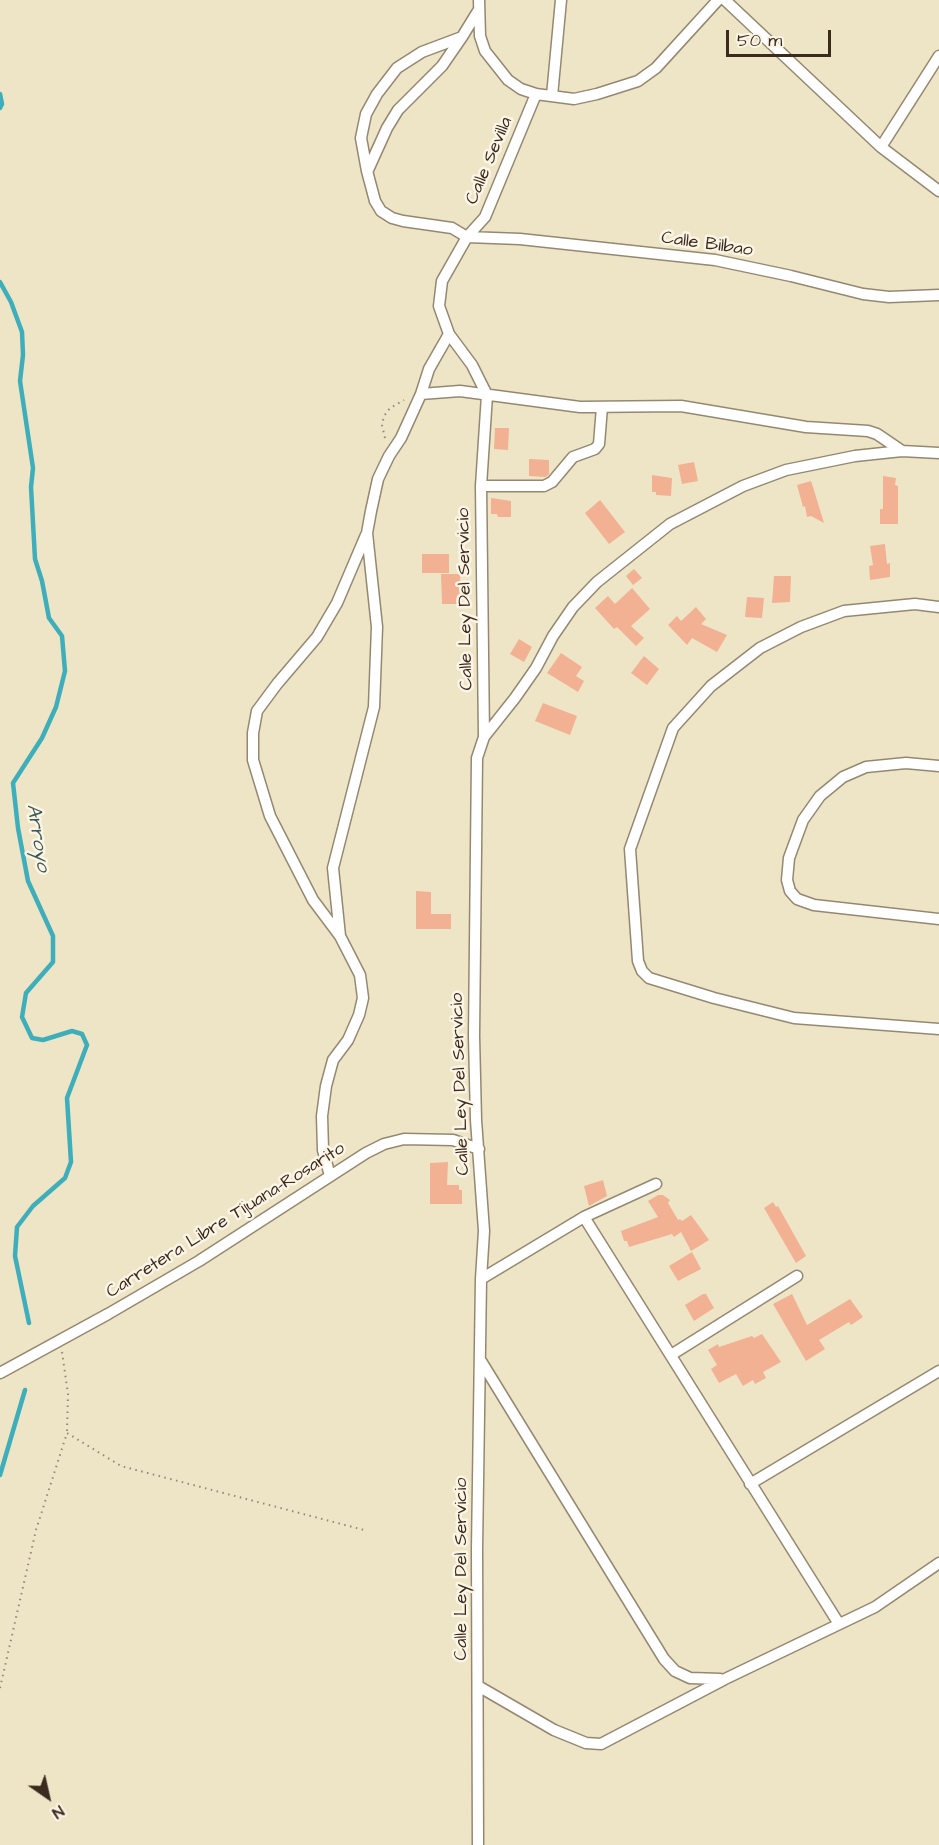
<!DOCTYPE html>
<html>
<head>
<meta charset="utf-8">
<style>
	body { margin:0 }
	#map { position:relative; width:939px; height:1845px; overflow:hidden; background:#eee5c6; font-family:"Architects Daughter",sans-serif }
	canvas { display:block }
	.north { position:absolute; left:18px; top:1767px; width:60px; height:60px; -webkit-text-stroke:4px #fcf5e5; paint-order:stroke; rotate:146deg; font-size:16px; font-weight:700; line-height:24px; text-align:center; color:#3b2a1e }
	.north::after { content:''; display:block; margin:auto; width:21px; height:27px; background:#3b2a1e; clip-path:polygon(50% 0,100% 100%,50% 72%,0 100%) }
	.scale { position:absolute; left:726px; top:30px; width:105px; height:27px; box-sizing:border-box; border:3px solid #3b2a1e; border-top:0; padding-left:8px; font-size:18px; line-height:21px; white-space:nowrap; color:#3b2a1e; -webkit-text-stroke:4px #fcf5e5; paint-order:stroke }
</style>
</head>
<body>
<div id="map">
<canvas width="939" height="1845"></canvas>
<div class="north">N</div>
<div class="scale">50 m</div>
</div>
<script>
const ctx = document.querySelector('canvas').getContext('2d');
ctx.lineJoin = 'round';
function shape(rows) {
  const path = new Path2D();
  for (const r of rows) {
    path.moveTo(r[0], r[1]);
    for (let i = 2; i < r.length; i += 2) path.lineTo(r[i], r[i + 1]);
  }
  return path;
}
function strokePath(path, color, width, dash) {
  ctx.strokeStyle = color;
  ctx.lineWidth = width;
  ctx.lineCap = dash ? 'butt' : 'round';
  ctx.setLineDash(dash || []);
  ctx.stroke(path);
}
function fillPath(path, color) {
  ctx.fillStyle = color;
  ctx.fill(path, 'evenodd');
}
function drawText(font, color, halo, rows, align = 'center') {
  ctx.font = font + ' "Architects Daughter",sans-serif';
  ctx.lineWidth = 5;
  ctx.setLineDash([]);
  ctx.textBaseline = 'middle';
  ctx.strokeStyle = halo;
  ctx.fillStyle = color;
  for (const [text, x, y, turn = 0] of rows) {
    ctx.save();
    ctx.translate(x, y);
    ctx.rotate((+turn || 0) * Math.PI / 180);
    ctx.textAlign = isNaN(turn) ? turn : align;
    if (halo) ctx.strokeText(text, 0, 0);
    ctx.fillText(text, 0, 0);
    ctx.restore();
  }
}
const stream = shape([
	[0,94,2,104,0,108],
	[0,282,11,302,22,332,23,355,20,381,33,468,31,487,35,559,42,581,49,618,62,636,65,671,56,707,42,738,13,783,18,828,28,881,53,936,53,962,26,993,22,1017,32,1038,43,1040,72,1031,82,1034,87,1045,67,1098,71,1162,65,1178,33,1206,17,1227,15,1256,29,1323],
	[0,1475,25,1390]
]);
const building = shape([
	[495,428,509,428,508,450,494,449],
	[529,459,549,460,549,474,546,477,529,476],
	[694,462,698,481,682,484,678,465],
	[652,475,672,478,671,496,656,495,656,492,652,492],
	[883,476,896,478,895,485,898,486,898,524,880,524,880,509,883,509],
	[811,481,813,487,824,523,811,516,807,517,805,506,803,507,797,485],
	[491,498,511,501,511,517,498,517,497,514,491,514],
	[600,500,625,532,609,544,585,513],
	[885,544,887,564,890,563,890,577,870,580,869,566,873,565,870,546],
	[422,554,449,554,449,573,422,573],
	[634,569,642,578,633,585,626,576],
	[441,574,460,574,461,604,442,604],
	[774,576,791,576,790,602,772,603],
	[632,588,650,609,631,626,644,638,636,646,617,627,614,629,595,608,608,596,615,604],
	[747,597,764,598,762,618,745,617],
	[696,607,706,619,701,624,727,635,717,652,692,638,687,645,668,625,677,616,681,621],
	[519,639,532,647,524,662,510,654],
	[561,653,582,667,576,676,584,681,578,692,547,673],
	[644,656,659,669,647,685,631,673],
	[543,703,577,716,570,735,535,721],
	[416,891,431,892,431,914,451,914,451,929,416,929],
	[448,1162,447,1185,459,1185,459,1190,462,1190,462,1204,430,1204,430,1163],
	[603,1180,607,1196,589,1206,584,1186],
	[658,1195,663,1195,670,1200,668,1203,678,1220,680,1219,682,1221,691,1215,709,1240,691,1251,681,1232,674,1237,672,1234,629,1247,627,1241,624,1241,621,1231,658,1217,648,1201],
	[773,1202,776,1207,778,1206,806,1256,796,1263,764,1208],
	[692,1252,701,1269,678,1281,669,1266],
	[703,1294,706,1294,714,1308,694,1321,685,1305],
	[792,1294,807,1325,850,1299,863,1317,851,1325,849,1322,819,1340,825,1349,806,1361,773,1304],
	[762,1334,781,1362,763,1372,766,1378,755,1384,753,1380,743,1386,736,1374,719,1383,711,1369,717,1365,708,1350,718,1344,719,1347,752,1336,754,1338]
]);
const path = shape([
	[385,438,382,425,384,416,390,408,404,400],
	[62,1352,68,1394,67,1433],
	[0,1688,36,1530,67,1433,121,1466,364,1530]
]);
const street = shape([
	[479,0,480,36,485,51,508,80,521,89,536,94,574,99,597,94,638,81,656,68,718,0],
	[725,0,881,147,939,191],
	[478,11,462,37,422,52,397,68,377,94,366,114,361,138,367,171,375,201,381,211,392,218,403,221,452,228,467,237,520,239,715,260,791,276,863,294,889,297,939,295],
	[552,96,561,0],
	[881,147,939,56],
	[368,170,387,128,398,110,442,66,462,37],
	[449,334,472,365,487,395,481,486,484,737,477,758,474,1036,476,1120,484,1231,481,1279,477,1549,478,1845],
	[421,394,460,391,580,407,681,406,806,427,868,431,877,434,902,451],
	[481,486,544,486,552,482,573,457,595,449,599,444,602,407],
	[939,607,915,604,844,611,801,627,760,648,711,686,673,728,630,849,638,961,642,971,649,978,714,998,794,1018,939,1029],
	[484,737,515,698,536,668,553,636,573,607,597,582,670,524,743,486,786,470,855,456,902,451,939,453],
	[939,766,906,763,866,767,843,777,820,796,803,820,789,858,787,880,790,891,797,899,814,905,939,919],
	[340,936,313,900,270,816,253,760,253,733,257,711,277,684,317,637,337,603,366,535],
	[330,1176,323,1150,322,1116,326,1086,333,1060,348,1040,359,1015,363,998,360,975,340,936,333,868,374,707,377,627,367,533,371,511,378,479,389,456,401,438,421,394,429,369,449,334,439,306,442,281,467,237,485,217,536,94],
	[584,1217,839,1624],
	[481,1279,584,1217,656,1184],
	[671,1355,797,1276],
	[481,1361,664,1659,675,1671,690,1678,720,1679],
	[0,1373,108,1314,199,1261,366,1153,384,1144,404,1139,453,1140,479,1149],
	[750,1484,939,1371],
	[478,1686,554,1730,586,1743,601,1744,725,1679,875,1607,939,1563]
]);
const streetNames = [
	["Calle Sevilla",490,161,-67],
	["Calle Bilbao",707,245,8],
	["Calle Ley Del Servicio",466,599,-91],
	["Calle Ley Del Servicio",461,1084,-92],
	["Carretera Libre Tijuana-Rosarito",226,1221,-32],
	["Calle Ley Del Servicio",462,1569,-90]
];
const waterNames = [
	["Arroyo",37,838,81]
];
strokePath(stream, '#3eaeba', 4.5);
fillPath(building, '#f1b192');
strokePath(street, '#948872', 13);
strokePath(path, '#948872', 2, [1.5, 4.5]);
strokePath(street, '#fff', 10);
drawText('18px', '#3b2a1e', '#fcf5e5', streetNames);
drawText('italic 20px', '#3c5855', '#fcf5e5', waterNames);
</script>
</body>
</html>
